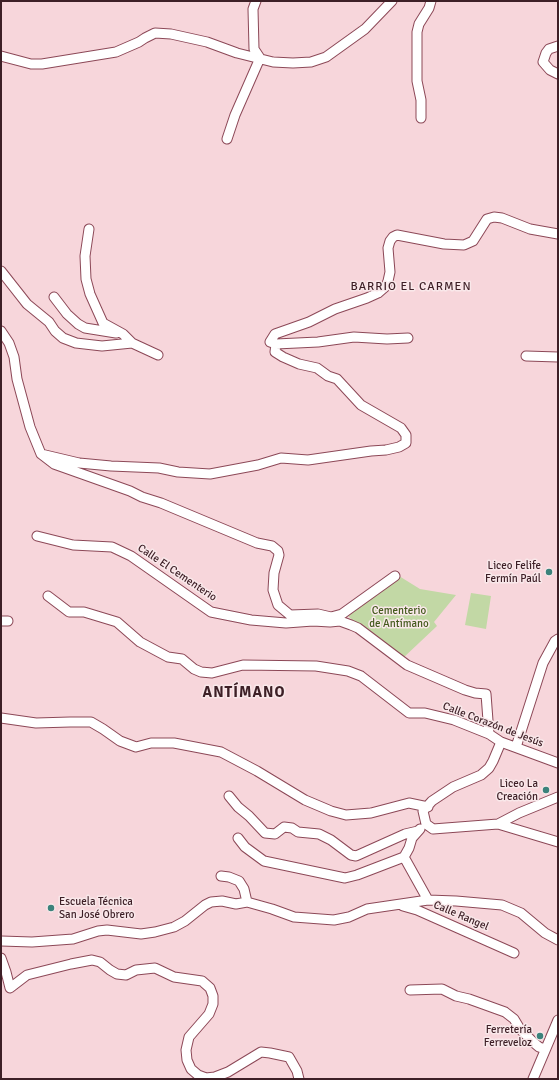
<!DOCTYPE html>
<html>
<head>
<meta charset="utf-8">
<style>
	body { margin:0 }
	#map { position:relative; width:559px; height:1080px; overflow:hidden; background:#f7d6db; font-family:Signika,sans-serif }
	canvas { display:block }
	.frame { position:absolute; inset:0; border:2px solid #3d1f26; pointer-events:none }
</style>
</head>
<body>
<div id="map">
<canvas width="559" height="1080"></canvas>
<div class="frame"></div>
</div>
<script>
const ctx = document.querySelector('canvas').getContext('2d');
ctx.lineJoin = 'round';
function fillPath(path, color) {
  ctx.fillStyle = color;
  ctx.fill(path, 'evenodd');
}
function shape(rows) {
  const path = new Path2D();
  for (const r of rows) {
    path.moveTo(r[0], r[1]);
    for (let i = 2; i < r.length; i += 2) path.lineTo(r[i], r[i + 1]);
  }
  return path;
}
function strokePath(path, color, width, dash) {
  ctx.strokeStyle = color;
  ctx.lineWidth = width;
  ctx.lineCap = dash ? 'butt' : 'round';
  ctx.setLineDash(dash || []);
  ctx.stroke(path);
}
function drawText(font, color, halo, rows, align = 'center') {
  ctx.font = font + ' Signika,sans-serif';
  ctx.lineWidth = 3;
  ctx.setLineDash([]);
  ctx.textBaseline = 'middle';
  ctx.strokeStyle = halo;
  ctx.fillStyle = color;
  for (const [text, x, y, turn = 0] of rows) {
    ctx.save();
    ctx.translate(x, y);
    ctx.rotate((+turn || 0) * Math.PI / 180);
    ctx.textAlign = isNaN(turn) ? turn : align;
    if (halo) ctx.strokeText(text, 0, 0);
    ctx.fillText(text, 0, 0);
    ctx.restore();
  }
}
const green = shape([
	[399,576,420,589,456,595,434,622,437,626,402,659,375,640,348,616],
	[471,593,491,596,486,629,465,625]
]);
const minor = shape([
	[558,46,549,49,546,53,543,62,550,70,558,74],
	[1,56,31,64,42,64,116,52,139,42,145,38,155,33,171,34,207,42,237,53,273,62,293,63,311,62,326,57,365,29,392,1],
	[421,118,421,100,417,81,417,32,419,24,429,8,431,1],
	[227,139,235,115,260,58,254,49,253,9,256,1],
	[89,229,85,256,86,279,90,294,103,323,123,334,132,343,158,355],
	[1,271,27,304,49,322,55,331,63,338,76,343,102,346,132,343],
	[54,297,67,314,78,324,85,328,116,333],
	[1,331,9,343,14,357,17,379,30,427,41,454,54,464,130,491,142,497,161,503,257,543,272,546,278,551,279,555,274,573,273,590,278,605,290,615,294,622],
	[276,344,318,342,354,337,387,339,408,338],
	[526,356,558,357],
	[41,454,79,463,111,466,159,468,178,472,210,474,258,465,281,458,308,460,371,451,386,450,399,447,406,443,406,435,401,428,361,405,337,379,328,376,317,368,299,364,283,357,275,352,276,344,270,342,275,334,309,322,335,309,367,298,378,293,386,286,388,281,390,272,388,248,390,241,393,237,397,235,444,244,464,245,473,241,487,219,494,217,502,218,530,229,558,234],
	[37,536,73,545,112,547,131,556,211,612,251,620,286,623,313,621,330,622,340,621,351,625,358,628,407,665,465,690,475,693,486,694,489,734],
	[48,596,69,612,84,612,117,622,140,642,168,657,182,659,194,669,201,672,212,673,243,665,316,666,348,671,361,676,409,713,425,713,454,720,489,734,501,742,558,763],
	[290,615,318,614,331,617,342,614,395,576],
	[1,621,8,621],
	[1,718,36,723,70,722,91,722,103,729,120,741,136,747,151,743,174,743,221,752,257,771,305,800,331,811,346,815,371,813,409,803,428,807],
	[516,747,543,663,555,641,558,639],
	[229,796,238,807,249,816,265,833,275,834,284,827,292,828,298,832,319,834,331,840,351,855,356,856,405,834,418,831],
	[426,824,433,829,498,824,558,842],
	[426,824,423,811,432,801,453,787,481,775,489,768,493,761,501,742],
	[498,824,519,813,558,797],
	[420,829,412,838,409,848,404,857,428,900],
	[238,838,245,847,264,861,345,878,357,875,404,857],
	[221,876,229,877,239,881,244,889,247,902],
	[403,906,417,910,514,953],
	[1,941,32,942,73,939,98,931,107,930,141,934,155,932,174,927,185,921,205,905,211,902,222,901,236,904,247,902,272,909,294,917,334,920,349,917,367,909,428,900,456,901,502,905,521,913,545,933,558,940],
	[1,958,6,972,10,988,27,975,71,964,92,960,100,962,110,970,117,974,126,975,136,970,155,968,174,977,202,981,210,988,213,996,213,1004,209,1014,189,1037,186,1050,187,1060,191,1069,198,1075,206,1078,215,1077,228,1072,261,1052,270,1053,289,1057,297,1071,299,1079],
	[410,990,442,989,456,996,469,999,505,1012,514,1019,520,1029,533,1042,539,1047,545,1049],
	[533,1079,558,1020]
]);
const markers = [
	[549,572,4,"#3b827b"],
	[546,790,4,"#3b827b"],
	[51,908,4,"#3b827b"],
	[540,1036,4,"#3b827b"]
];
const poiNames = [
	["Liceo Felife",541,566],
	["Fermín Paúl",541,579],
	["Liceo La",538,784],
	["Creación",538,797],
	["Escuela Técnica",59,902,"left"],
	["San José Obrero",59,915,"left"],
	["Ferretería",532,1030],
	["Ferreveloz",532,1043]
];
const streetNames = [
	["Calle El Cementerio",177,573,34],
	["Calle Corazón de Jesús",493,725,21],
	["Calle Rangel",461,916,23]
];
const parkNames = [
	["Cementerio",399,611],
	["de Antímano",399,624]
];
const neighbourhoodNames = [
	["BARRIO EL CARMEN",411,287]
];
const districtNames = [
	["ANTÍMANO",244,693]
];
fillPath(green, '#c2d8a5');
strokePath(minor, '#8c4857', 11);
strokePath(minor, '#fff', 9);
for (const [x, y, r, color] of markers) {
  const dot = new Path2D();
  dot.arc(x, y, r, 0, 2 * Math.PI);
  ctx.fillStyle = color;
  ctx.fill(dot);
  strokePath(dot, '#f9e8ea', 1.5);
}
drawText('11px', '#3d1f26', '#f9e8ea', poiNames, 'right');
drawText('11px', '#3d1f26', '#f9e8ea', streetNames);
drawText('11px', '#445a1d', '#f9e8ea', parkNames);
ctx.letterSpacing = '1px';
drawText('12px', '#3d1f26', '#f9e8ea', neighbourhoodNames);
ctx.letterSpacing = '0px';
ctx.letterSpacing = '1px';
drawText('bold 15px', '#3d1f26', '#f9e8ea', districtNames);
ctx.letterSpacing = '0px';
</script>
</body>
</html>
